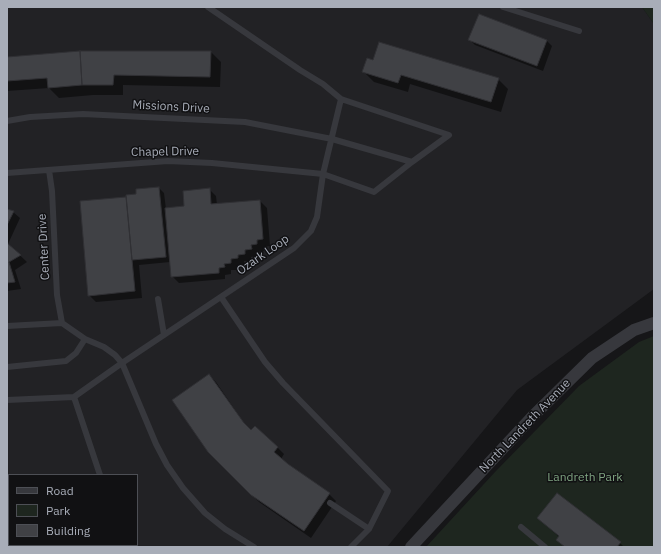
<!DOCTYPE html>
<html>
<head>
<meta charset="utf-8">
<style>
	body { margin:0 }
	#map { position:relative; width:661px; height:554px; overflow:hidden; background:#161618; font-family:"IBM Plex Sans",sans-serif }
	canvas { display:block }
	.frame { position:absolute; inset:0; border:8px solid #a8adb8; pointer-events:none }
	.legend { position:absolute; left:8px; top:474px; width:130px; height:72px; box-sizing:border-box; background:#111113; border:1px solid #4d4f55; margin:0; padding:5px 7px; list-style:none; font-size:12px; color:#a8adb8 }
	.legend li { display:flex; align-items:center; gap:8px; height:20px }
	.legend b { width:20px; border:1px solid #4d4f55 }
</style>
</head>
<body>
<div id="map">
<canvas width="661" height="554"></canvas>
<div class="frame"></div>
<ul class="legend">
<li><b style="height:5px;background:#37383d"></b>Road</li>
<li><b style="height:11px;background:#1e261f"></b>Park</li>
<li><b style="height:11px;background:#404145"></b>Building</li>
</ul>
</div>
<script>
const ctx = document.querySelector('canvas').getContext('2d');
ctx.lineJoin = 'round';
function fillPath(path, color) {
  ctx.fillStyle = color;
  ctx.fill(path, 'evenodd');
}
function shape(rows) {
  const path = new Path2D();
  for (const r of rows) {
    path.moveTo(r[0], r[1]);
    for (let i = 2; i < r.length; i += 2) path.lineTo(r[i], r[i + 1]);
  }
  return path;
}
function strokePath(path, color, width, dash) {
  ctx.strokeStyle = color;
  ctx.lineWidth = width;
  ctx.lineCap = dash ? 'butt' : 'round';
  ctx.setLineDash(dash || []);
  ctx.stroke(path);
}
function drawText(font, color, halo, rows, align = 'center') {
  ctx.font = font + ' "IBM Plex Sans",sans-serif';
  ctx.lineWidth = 3;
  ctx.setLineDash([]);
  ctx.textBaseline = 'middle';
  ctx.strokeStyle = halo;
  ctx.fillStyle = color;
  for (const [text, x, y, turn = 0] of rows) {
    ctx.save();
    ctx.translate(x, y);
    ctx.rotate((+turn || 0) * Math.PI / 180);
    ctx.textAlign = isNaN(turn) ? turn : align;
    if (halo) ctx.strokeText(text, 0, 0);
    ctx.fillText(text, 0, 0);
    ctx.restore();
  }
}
const built = shape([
	[7,7,642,7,654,24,654,289,517,390,387,547,7,547],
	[9,475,137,475,137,545,9,545]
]);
const green = shape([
	[642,7,654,7,654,24],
	[654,336,654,547,426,547,495,472,579,386,639,342]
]);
const shadow = shape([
	[479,15,547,41,552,46,543,71,475,45,470,40],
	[211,52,221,62,220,87,123,85,123,95,93,95,59,98,49,88,7,91,7,58],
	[364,72,498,79,508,89,501,112,410,84,408,92,374,82],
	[159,188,164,193,166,209,185,207,209,189,216,196,217,205,260,201,267,208,270,246,263,247,264,251,258,252,258,256,251,257,251,261,244,261,245,265,237,265,238,270,231,270,231,274,225,275,225,279,179,283,172,276,170,262,139,265,142,298,96,302,89,295,81,202,127,198],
	[7,211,13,212,20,218,8,244,27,262,15,270,21,289,7,291],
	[209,375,216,382,248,429,277,447,284,454,281,459,329,494,336,501,311,538,259,502,209,452],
	[557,494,620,543,624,547,565,547,557,540,559,537,538,518]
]);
const building = shape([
	[479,14,547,40,537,66,468,40,479,14],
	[379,42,499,78,491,102,401,75,398,83,362,72,367,58,373,60,379,42],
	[80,51,211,51,210,77,114,75,113,85,82,85,80,51],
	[80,51,82,85,48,88,47,78,7,81,7,57,80,51],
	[159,187,166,257,132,260,126,195,136,194,136,189,159,187],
	[210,188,211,204,260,200,263,239,257,240,257,244,251,245,252,249,245,250,245,254,238,255,238,258,231,259,231,263,224,264,225,267,219,268,219,273,171,277,165,208,184,206,183,191,210,188],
	[126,197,135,291,88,296,80,201,126,197],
	[7,209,14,211,7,225,7,209],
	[7,243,21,255,9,262,15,282,7,283,7,243],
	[209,374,244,423,251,430,255,426,278,447,274,452,288,464,330,493,304,531,251,495,208,452,172,400,209,374],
	[557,493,621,542,617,547,565,547,556,540,559,536,537,518,557,493]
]);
const lane = shape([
	[503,7,579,31],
	[7,121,30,117,83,114,245,122,332,139,412,162],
	[49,170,52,191,57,295,62,323],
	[7,173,168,161,212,163,323,174,374,192,412,162,449,135,341,99],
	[221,297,265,362,283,383,388,491,369,529,351,547],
	[158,299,164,335],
	[7,326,62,323,85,339,104,347,115,355,122,363,156,444,167,465,183,488,205,513,225,529,254,547],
	[7,367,66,361,76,353,85,339],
	[74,397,100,475],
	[7,400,74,397,122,363,294,248,311,231,317,217,323,174,341,99,323,84,300,70,208,7],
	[330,503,369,529],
	[521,527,545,547],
	[129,545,130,547]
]);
const street = shape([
	[411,547,532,417,592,358,634,330,654,323]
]);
const streetNames = [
	["Missions Drive",171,107,3],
	["Chapel Drive",165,152,-1],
	["Center Drive",44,247,-93],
	["Ozark Loop",263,255,-35],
	["North Landreth Avenue",525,426,-46]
];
const parkNames = [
	["Landreth Park",585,478]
];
fillPath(built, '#222225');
fillPath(green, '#1e261f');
fillPath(shadow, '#0007');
fillPath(building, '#404145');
strokePath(building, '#303034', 1);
strokePath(lane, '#37383d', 6);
strokePath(street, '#37383d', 12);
drawText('12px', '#a8adb8', '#111113', streetNames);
drawText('12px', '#7fa381', '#111113', parkNames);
</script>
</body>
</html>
